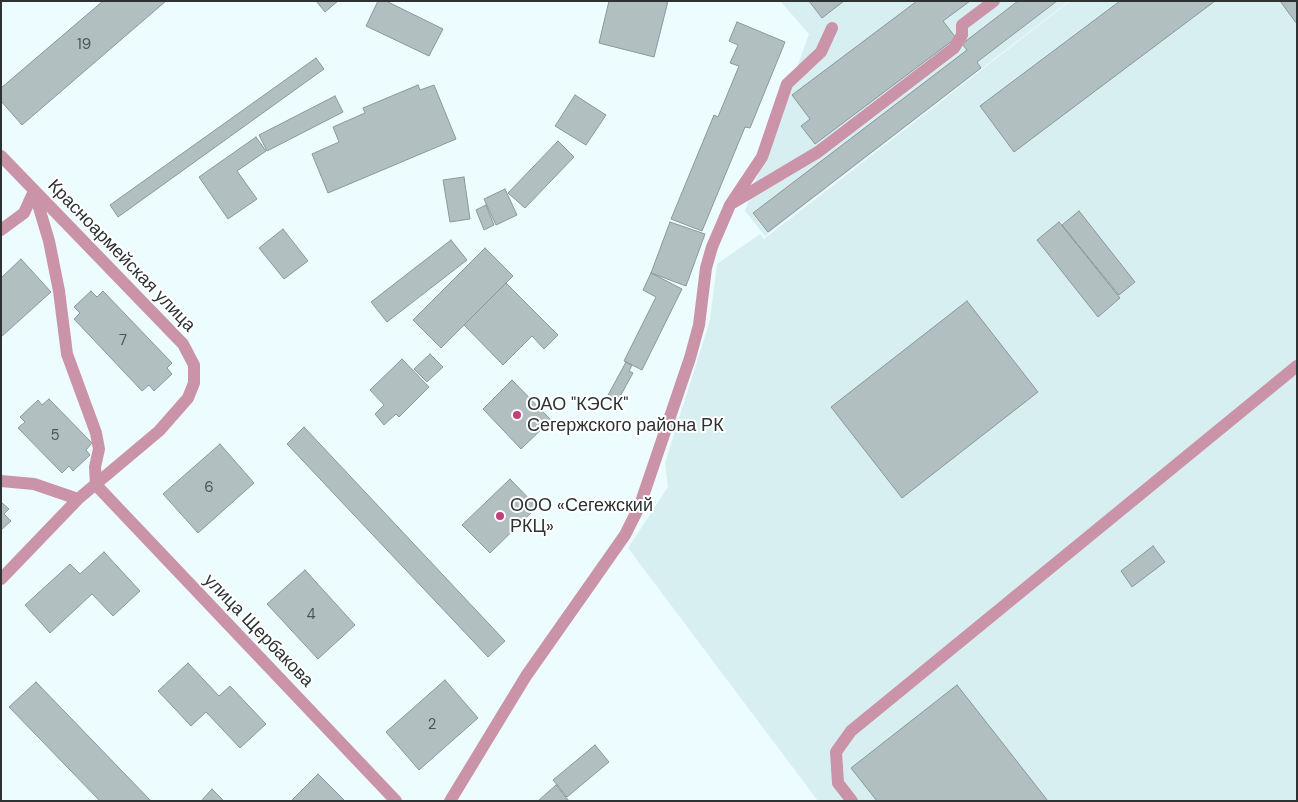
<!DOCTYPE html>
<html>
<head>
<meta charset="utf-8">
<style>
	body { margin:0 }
	#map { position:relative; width:1298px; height:802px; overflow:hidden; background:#edfcfe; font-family:"DM Sans",sans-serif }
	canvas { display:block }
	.frame { position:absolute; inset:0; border:2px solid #2d3233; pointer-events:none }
</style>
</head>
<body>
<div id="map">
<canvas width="1298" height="802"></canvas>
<div class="frame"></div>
</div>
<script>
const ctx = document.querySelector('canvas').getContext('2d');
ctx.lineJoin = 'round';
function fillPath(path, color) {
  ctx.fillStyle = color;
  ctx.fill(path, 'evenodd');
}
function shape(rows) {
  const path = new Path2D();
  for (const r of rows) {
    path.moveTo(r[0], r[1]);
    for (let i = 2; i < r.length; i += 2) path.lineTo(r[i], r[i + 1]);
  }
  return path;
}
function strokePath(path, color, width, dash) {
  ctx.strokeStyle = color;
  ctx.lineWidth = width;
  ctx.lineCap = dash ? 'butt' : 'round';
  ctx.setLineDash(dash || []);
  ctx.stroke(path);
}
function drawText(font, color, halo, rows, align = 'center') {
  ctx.font = font + ' "DM Sans",sans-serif';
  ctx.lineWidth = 4;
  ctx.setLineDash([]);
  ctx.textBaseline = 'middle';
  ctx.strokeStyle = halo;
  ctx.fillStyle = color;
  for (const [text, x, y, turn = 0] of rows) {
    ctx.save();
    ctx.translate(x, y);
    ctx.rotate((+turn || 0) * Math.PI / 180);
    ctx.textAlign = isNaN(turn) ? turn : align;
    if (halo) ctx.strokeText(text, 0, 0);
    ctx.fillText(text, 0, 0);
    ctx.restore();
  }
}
const built = shape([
	[780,1,1069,1,765,236,745,211,809,34],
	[1070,1,1297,1,1297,801,818,801,628,548,668,487,665,463,710,320,717,264,760,234,764,239]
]);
const building = shape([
	[103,1,166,1,22,125,1,101,1,88,103,1],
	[316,1,338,1,325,12,316,1],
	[378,1,386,1,443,29,429,56,366,26,378,1],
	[609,1,668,1,654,57,599,43,609,1],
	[809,1,844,1,822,18,809,1],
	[917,1,970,1,943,21,956,38,815,144,801,126,810,119,792,95,917,1],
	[1018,1,1057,1,977,62,981,68,768,232,753,213,967,50,962,44,1018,1],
	[1120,1,1215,1,1014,152,980,106,1120,1],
	[1280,1,1297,1,1297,24,1280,1],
	[737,22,785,42,750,128,745,127,702,231,671,219,714,115,718,117,739,66,730,63,738,45,729,41,737,22],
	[316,58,324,69,118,217,110,205,316,58],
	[418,85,420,90,434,85,456,139,328,193,312,154,339,142,333,127,365,113,363,108,418,85],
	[575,95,606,115,586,145,555,126,575,95],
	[335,96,343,112,267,151,259,135,335,96],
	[256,137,266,151,237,171,257,199,228,219,199,177,256,137],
	[558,141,574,157,525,208,508,193,558,141],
	[464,177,470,219,450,222,443,180,464,177],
	[505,189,517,215,496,225,484,199,505,189],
	[486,205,494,225,484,230,476,210,486,205],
	[1079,211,1135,282,1119,295,1062,225,1079,211],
	[670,222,705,234,686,286,651,273,670,222],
	[1059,222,1120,298,1098,317,1037,240,1059,222],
	[283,229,308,261,284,279,259,248,283,229],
	[451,240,467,260,387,322,371,302,451,240],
	[485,248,513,276,441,348,413,320,485,248],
	[21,259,51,292,1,337,1,278,21,259],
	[651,273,682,289,642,370,624,361,656,297,643,290,651,273],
	[506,283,558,335,544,349,532,336,503,365,464,325,506,283],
	[91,291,97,297,103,291,172,363,167,368,172,374,154,391,149,385,142,391,74,319,80,313,74,307,91,291],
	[967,301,1038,392,902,498,831,407,967,301],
	[430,354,443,367,427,382,414,369,430,354],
	[402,359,429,387,399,417,396,414,384,425,375,414,384,405,370,390,402,359],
	[626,362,632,365,629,371,633,373,617,402,607,397,626,362],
	[512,380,551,420,521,449,483,409,512,380],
	[49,399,92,443,86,450,90,455,73,471,69,466,62,473,18,428,25,422,20,417,38,400,42,405,49,399],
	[304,427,505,641,488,657,287,444,304,427],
	[220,444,254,483,198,533,163,494,220,444],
	[510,479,537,507,490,553,462,525,510,479],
	[1,502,9,509,4,514,11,521,1,530,1,502],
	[1153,546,1165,562,1132,587,1121,571,1153,546],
	[104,552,140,591,113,616,92,594,50,633,25,605,70,564,80,574,104,552],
	[305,570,355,625,318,659,267,604,305,570],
	[188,663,219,696,230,686,266,724,240,748,206,712,191,726,158,691,188,663],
	[445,680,478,718,419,770,386,732,445,680],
	[36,682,151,801,100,801,9,707,36,682],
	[957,685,1048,801,877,801,851,768,957,685],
	[595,745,609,762,567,797,553,780,595,745],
	[318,774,345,801,291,801,318,774],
	[556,785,569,801,538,801,556,785],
	[212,789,224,801,201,801,212,789]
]);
const minor = shape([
	[1,156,183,344,194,365,194,383,188,398,159,431,78,499,1,579],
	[34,191,49,241,59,291,67,354,96,433,99,449,95,467,96,485,396,801],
	[734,202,818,152,954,48,962,35,962,25,994,1],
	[1,230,24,213,34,191],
	[1,481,34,484,78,499],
	[450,801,526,676,625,535,640,505,690,358,699,325,706,268,712,247,730,205,762,157,787,84,821,52,832,28],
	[852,801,838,783,836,752,851,731,1297,366]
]);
const markers = [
	[517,415,5,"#c43d7d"],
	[500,516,5,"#c43d7d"]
];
const numberNames = [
	["19",84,45],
	["7",123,341],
	["5",55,436],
	["6",209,488],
	["4",311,615],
	["2",432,725]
];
const streetNames = [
	["Красноармейская улица",121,256,46],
	["улица Щербакова",258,631,46]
];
const poiNames = [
	["ОАО \"КЭСК\"",527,405],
	["Сегержского района РК",527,426],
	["ООО «Сегежский",510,506],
	["РКЦ»",510,527]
];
fillPath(built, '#d8eff2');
fillPath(building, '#b1bfc1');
strokePath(building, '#8a989a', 1);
strokePath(minor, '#ca93a7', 12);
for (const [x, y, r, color] of markers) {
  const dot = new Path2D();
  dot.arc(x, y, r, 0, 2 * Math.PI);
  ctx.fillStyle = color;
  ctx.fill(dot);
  strokePath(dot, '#fff', 2);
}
drawText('15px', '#4e5556', null, numberNames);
drawText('18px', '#2d3233', '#fff', streetNames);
drawText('18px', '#2d3233', '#fff', poiNames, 'left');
</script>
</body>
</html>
